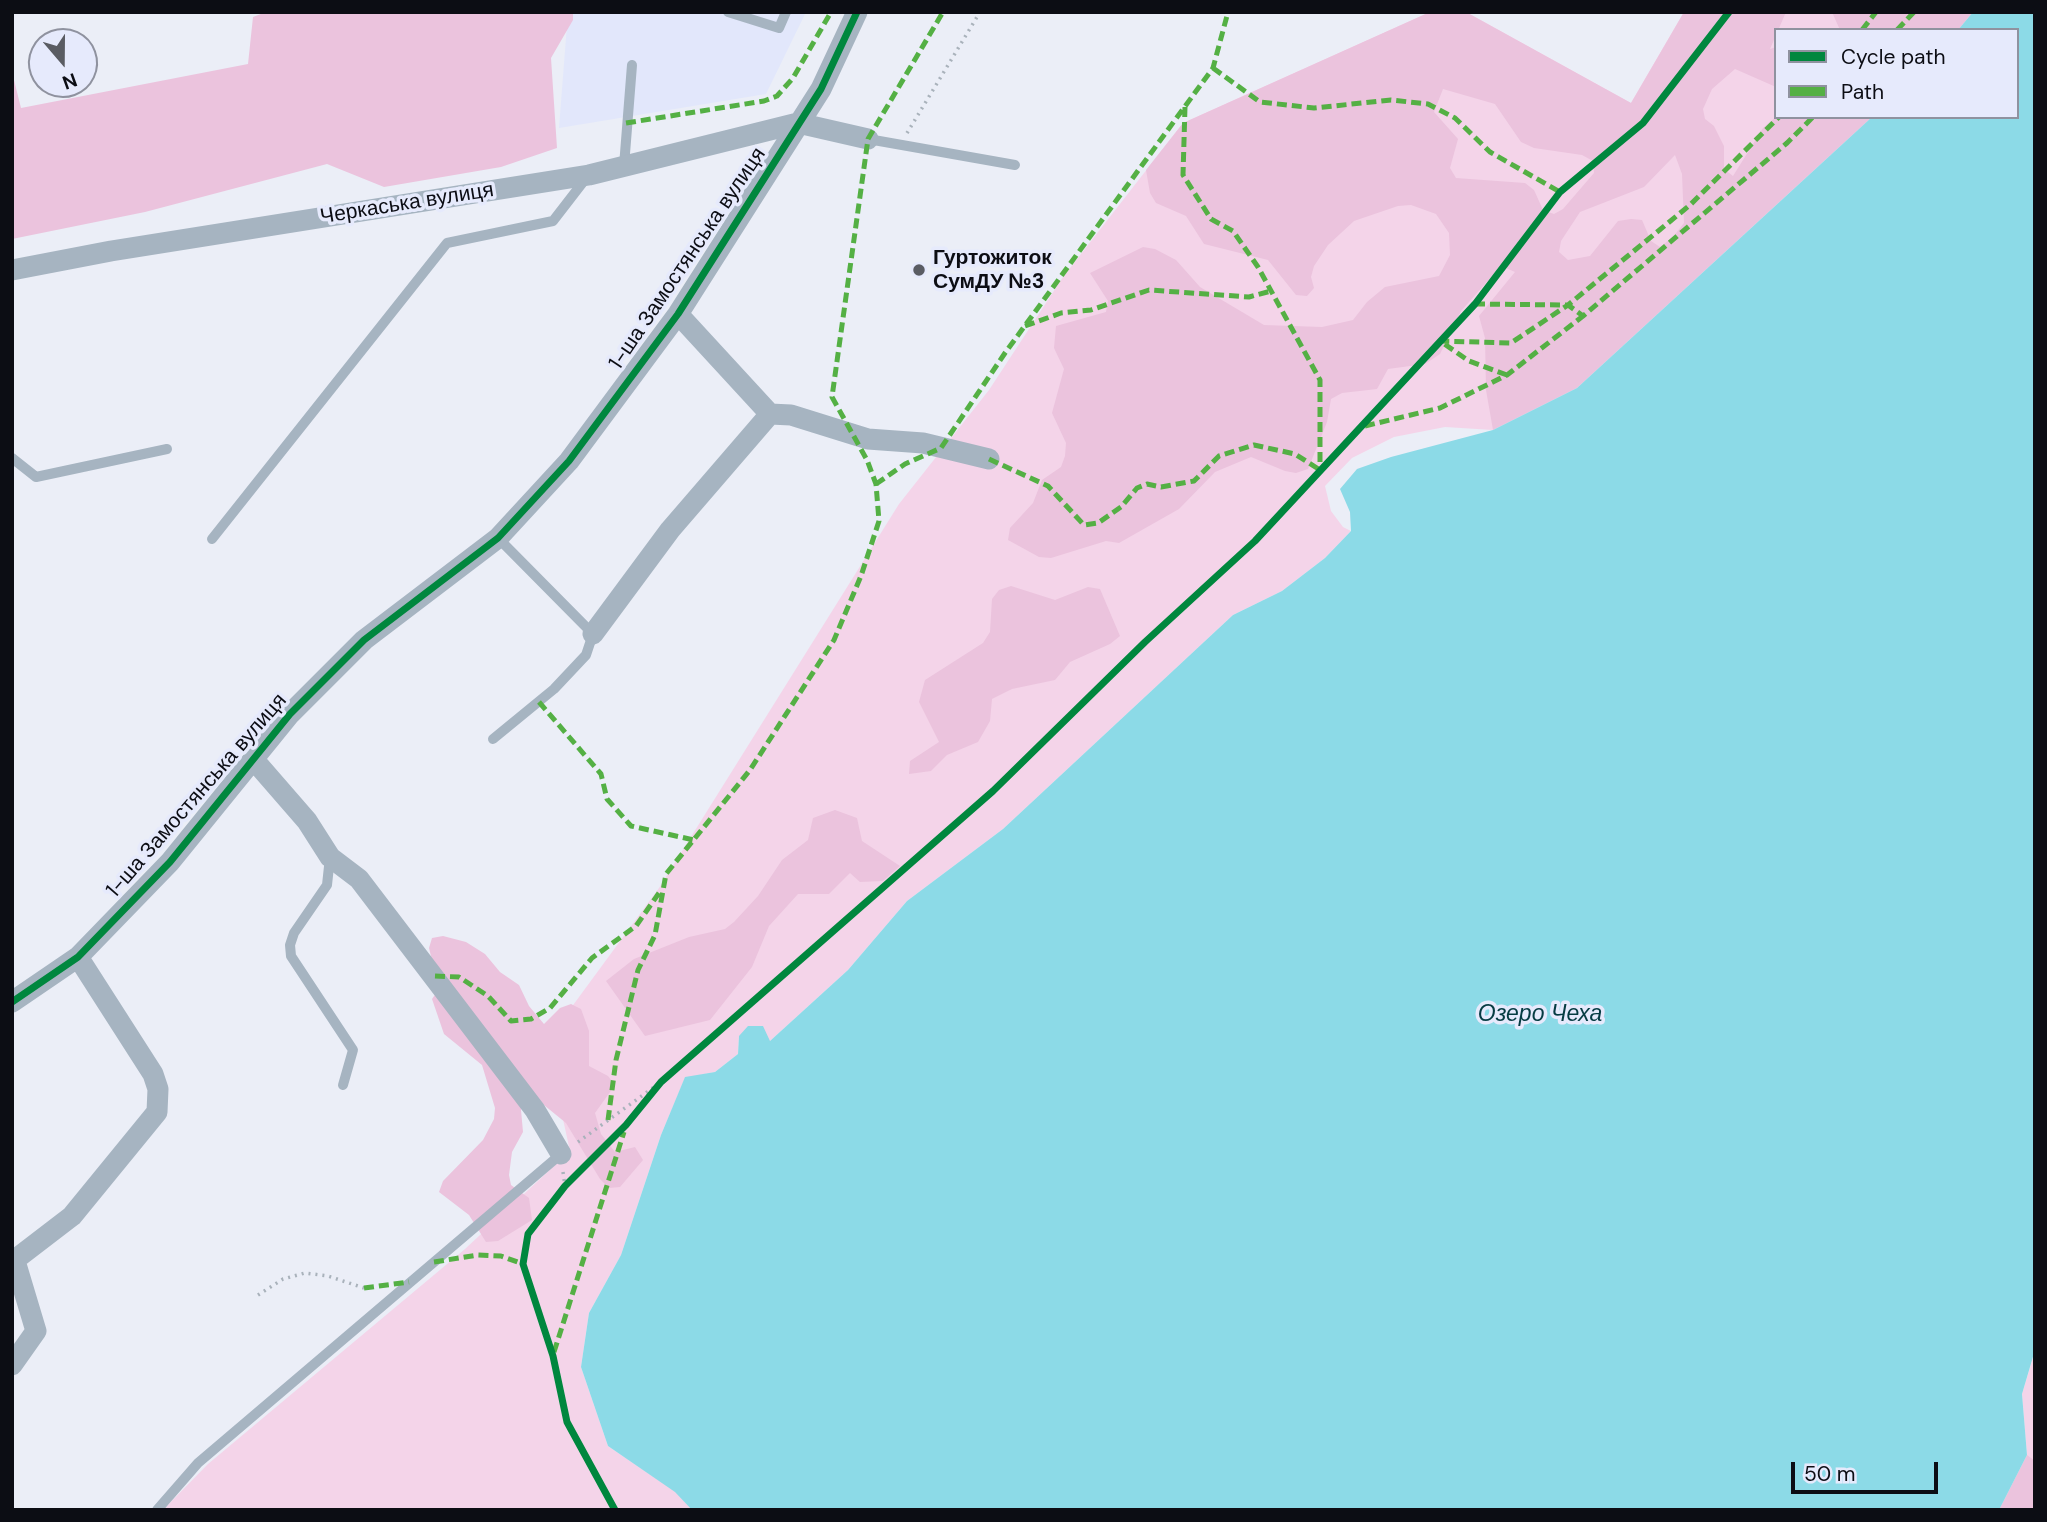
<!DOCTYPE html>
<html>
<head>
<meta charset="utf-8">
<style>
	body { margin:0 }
	#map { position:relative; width:2047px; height:1522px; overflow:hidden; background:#ebeef7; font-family:"DM Sans",sans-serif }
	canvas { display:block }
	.frame { position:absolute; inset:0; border:14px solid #0c0d14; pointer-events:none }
	.legend { position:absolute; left:1774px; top:28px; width:245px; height:91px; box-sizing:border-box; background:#e6eafc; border:2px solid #8f929f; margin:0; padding:9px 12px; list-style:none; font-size:21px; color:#0c0d14 }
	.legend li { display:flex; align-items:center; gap:14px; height:35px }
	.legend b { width:35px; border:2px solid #8f929f }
	.north { position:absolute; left:28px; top:28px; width:70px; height:70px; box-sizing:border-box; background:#e6eafc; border:2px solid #8f929f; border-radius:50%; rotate:160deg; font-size:19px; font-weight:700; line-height:28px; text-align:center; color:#0c0d14 }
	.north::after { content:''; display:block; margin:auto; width:24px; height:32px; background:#5a5c63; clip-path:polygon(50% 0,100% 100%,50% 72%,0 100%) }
	.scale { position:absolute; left:1791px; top:1462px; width:147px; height:32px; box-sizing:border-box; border:4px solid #0c0d14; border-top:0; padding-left:9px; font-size:21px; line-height:24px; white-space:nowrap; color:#0c0d14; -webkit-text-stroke:5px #e6eafc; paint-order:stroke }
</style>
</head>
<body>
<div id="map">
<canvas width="2047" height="1522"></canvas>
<div class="frame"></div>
<ul class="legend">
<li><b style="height:9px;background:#00873e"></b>Cycle path</li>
<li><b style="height:9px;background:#54b044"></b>Path</li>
</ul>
<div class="north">N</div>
<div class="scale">50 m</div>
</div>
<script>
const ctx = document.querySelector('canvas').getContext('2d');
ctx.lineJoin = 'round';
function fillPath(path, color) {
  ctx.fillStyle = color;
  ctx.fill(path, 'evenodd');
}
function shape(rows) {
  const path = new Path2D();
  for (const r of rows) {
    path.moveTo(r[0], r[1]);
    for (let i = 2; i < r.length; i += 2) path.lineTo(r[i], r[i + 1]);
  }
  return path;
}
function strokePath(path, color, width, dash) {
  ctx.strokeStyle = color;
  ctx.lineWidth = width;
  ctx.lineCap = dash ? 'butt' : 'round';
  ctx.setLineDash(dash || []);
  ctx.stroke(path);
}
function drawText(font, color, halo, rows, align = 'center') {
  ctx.font = font + ' "DM Sans",sans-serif';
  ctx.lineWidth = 7;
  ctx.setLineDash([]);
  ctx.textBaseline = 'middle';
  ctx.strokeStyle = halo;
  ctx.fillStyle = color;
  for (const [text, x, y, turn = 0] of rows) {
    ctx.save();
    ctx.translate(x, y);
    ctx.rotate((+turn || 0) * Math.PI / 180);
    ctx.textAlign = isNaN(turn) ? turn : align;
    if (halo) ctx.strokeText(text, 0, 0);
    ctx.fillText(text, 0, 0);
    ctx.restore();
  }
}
const built = shape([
	[568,12,806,12,766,94,559,128]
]);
const green = shape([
	[1430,12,1466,12,1631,103,1684,12,1973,12,1958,30,1776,30,1776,117,1872,117,1644,324,1493,430,1445,427,1394,437,1352,458,1325,486,1331,511,1343,527,1351,531,1325,558,1282,591,1233,615,1003,829,907,901,848,970,770,1041,739,1036,738,1054,715,1072,685,1078,661,1135,621,1255,589,1313,581,1367,608,1446,676,1492,692,1510,163,1510,208,1464,465,1249,570,1151,546,1042,659,888,899,504,989,390,1063,277,1183,123],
	[2035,1351,2035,1510,1999,1510,2027,1455,2022,1394]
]);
const forest = shape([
	[266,12,573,12,573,20,551,58,557,148,501,167,384,187,327,164,145,212,12,239,12,72,21,108,248,64,253,17],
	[1430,12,1466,12,1631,103,1684,12,1786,12,1770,49,1776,47,1776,87,1735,69,1712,89,1703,109,1705,119,1714,126,1724,146,1724,169,1733,176,1763,128,1776,117,1872,117,1577,388,1493,430,1486,390,1485,338,1479,316,1515,272,1501,266,1461,311,1440,354,1425,364,1388,369,1377,389,1342,393,1331,399,1327,422,1308,469,1296,473,1285,471,1251,457,1215,472,1179,509,1119,543,1106,541,1051,558,1039,557,1008,540,1010,528,1033,503,1042,480,1061,467,1065,456,1066,443,1052,413,1064,369,1054,348,1056,326,1106,312,1108,301,1090,273,1143,247,1155,249,1176,260,1200,287,1264,325,1322,327,1353,320,1367,302,1385,287,1439,276,1450,255,1449,233,1436,214,1411,205,1398,206,1354,221,1328,245,1314,266,1311,277,1314,288,1307,296,1296,295,1268,260,1204,244,1186,216,1156,203,1150,193,1146,170,1183,123],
	[1443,89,1495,104,1521,142,1534,148,1582,155,1593,161,1594,173,1563,209,1554,214,1543,210,1534,190,1525,183,1456,178,1450,168,1458,139,1434,112],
	[1675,155,1682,174,1684,223,1673,237,1660,247,1651,241,1642,220,1631,219,1618,221,1590,256,1568,260,1559,252,1561,241,1580,212,1644,187],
	[1832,12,1973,12,1958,30,1840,30],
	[1011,586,1055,600,1088,587,1100,589,1120,636,1110,644,1070,662,1055,680,1012,689,992,699,990,721,978,742,947,755,931,771,909,774,910,761,939,742,919,702,925,680,983,643,990,632,992,599,999,590],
	[835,810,857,818,862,841,900,866,883,881,860,882,850,873,829,894,798,894,769,926,752,967,710,1020,645,1036,606,981,634,959,689,937,725,929,734,922,758,896,782,860,808,840,813,818],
	[443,936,466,942,485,954,500,972,519,985,529,1006,544,1024,560,1008,571,1004,581,1009,589,1031,589,1066,608,1076,615,1085,595,1113,601,1134,615,1152,635,1147,643,1160,620,1187,609,1188,600,1179,566,1123,539,1101,526,1099,521,1110,523,1132,512,1152,509,1175,511,1185,529,1198,532,1220,498,1241,486,1242,469,1215,439,1192,443,1181,483,1140,494,1119,495,1108,482,1065,444,1034,432,999,439,989,429,948,432,938],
	[2027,1455,2035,1461,2035,1510,1999,1510]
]);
const water = shape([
	[1973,12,2035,12,2035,1350,2022,1394,2027,1455,1999,1510,692,1510,675,1492,608,1446,581,1367,589,1313,621,1255,661,1135,685,1077,715,1072,738,1054,739,1036,748,1026,763,1026,770,1041,848,970,907,901,1003,829,1233,615,1282,591,1325,558,1351,531,1350,512,1340,489,1357,469,1391,457,1493,430,1577,388,1872,117,2017,117,2017,30,1958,30]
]);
const path = shape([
	[907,133,980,12],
	[578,1142,661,1082],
	[563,1172,565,1186],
	[258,1295,283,1279,305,1273,328,1276,364,1288]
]);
const service = shape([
	[728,12,779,28,786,12],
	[868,139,1015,165],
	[624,166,632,65],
	[12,458,36,477,167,449],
	[212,539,447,243,553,221,587,177],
	[493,739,554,689,586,655,593,634,498,538],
	[330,857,327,885,294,933,290,945,291,956,353,1050,343,1085],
	[157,1510,198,1463,561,1154]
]);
const minor = shape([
	[12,270,111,251,589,175,798,123,868,139],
	[678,314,770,414,791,415,868,439,923,443,989,459],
	[593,634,670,530,770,414],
	[254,760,307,821,330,857,359,879,535,1110,561,1154],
	[12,1002,78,957,170,862,290,714,364,640,498,538,569,461,678,314,821,89,857,12],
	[12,1262,72,1216,157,1112,158,1089,153,1074,78,957],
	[12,1365,36,1331,15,1261]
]);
const quiet = shape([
	[1862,30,1876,12],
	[1897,30,1914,12],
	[1213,68,1260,102,1314,108,1391,100,1428,104,1455,118,1490,152,1560,192],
	[1185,107,1183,175,1211,219,1233,231,1258,267,1320,380,1320,470],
	[626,123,764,101,777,96,793,78,831,12],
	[1475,304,1568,305,1583,316,1787,143,1813,117],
	[1025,326,1061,313,1091,310,1149,290,1249,297,1271,291],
	[1507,375,1469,361,1440,341,1511,343,1568,305,1690,205,1779,117],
	[1365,426,1440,408,1507,375,1583,316],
	[989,459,1048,486,1084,525,1098,523,1121,507,1137,488,1147,484,1161,487,1194,481,1219,456,1254,445,1295,454,1320,470],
	[876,484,905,464,941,448,1005,353,1213,68,1228,12],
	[539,702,601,774,607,799,631,826,694,840],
	[435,976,459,977,488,996,511,1021,531,1019,550,1008,592,958,636,926,659,893],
	[608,1120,616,1060,638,970,655,935,666,874,750,770,834,640,861,576,879,521,876,484,867,460,832,397,868,139,943,12],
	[434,1262,478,1255,501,1256,523,1264],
	[364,1288,409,1282],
	[554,1352,624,1132]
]);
const cycleway = shape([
	[12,1002,78,957,170,862,290,714,364,640,498,538,569,461,678,314,821,89,857,12],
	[615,1510,567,1422,553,1356,523,1264,528,1234,565,1186,626,1125,661,1082,993,791,1145,642,1255,541,1475,304,1560,192,1643,123,1729,12]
]);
const markers = [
	[919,270,7,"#5a5c63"]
];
const streetNames = [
	["Черкаська вулиця",407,204,-9],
	["1-ша Замостянська вулиця",688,259,-56],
	["1-ша Замостянська вулиця",197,796,-49]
];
const poiNames = [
	["Гуртожиток",933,258],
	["СумДУ №3",933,282]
];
const waterNames = [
	["Озеро Чеха",1540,1015]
];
fillPath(built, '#e2e7fb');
fillPath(green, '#f4d4e9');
fillPath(forest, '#ebc3dd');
fillPath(water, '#8cdae7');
strokePath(path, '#a9b2bb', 3.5, [2, 5]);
strokePath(service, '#a6b4c1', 10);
strokePath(minor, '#a6b4c1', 21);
strokePath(quiet, '#54b044', 5, [10, 5]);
strokePath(cycleway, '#00873e', 7);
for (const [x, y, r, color] of markers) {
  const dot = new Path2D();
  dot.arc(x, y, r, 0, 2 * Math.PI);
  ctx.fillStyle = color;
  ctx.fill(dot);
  strokePath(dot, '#e6eafc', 2.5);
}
drawText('21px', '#0c0d14', '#e6eafc', streetNames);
drawText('bold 21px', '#0c0d14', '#e6eafc', poiNames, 'left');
drawText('italic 23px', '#063c43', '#e6eafc', waterNames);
</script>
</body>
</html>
